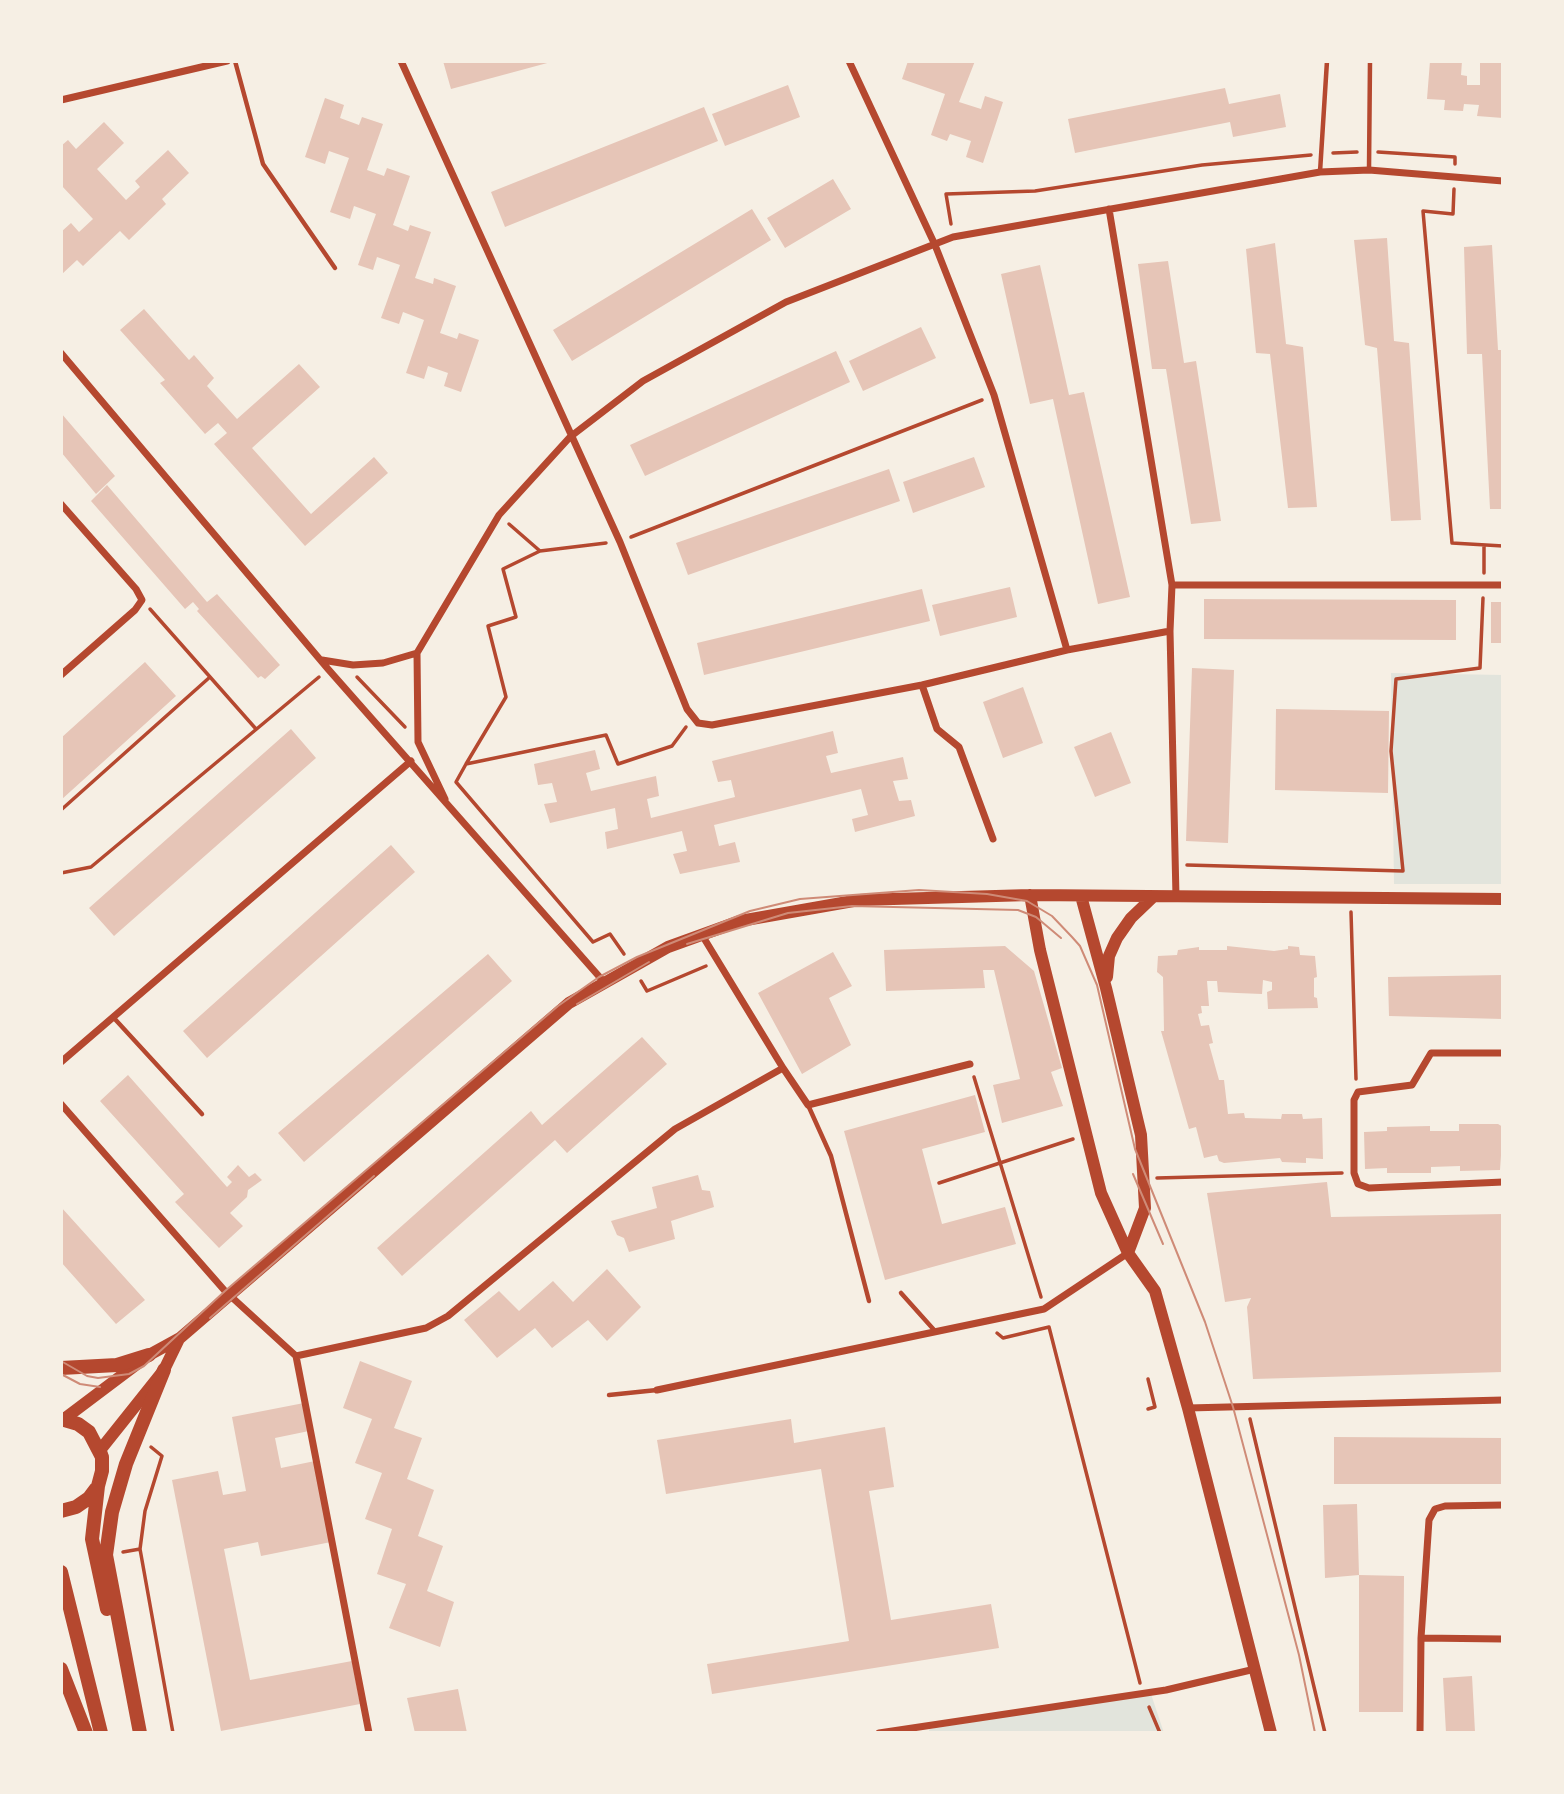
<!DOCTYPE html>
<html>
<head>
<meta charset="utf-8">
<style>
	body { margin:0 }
	#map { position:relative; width:1564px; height:1794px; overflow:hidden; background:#f6efe4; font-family:Raleway,sans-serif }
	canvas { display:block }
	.frame { position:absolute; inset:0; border:63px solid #f6efe4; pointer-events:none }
</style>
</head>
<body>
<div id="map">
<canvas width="1564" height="1794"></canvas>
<div class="frame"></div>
</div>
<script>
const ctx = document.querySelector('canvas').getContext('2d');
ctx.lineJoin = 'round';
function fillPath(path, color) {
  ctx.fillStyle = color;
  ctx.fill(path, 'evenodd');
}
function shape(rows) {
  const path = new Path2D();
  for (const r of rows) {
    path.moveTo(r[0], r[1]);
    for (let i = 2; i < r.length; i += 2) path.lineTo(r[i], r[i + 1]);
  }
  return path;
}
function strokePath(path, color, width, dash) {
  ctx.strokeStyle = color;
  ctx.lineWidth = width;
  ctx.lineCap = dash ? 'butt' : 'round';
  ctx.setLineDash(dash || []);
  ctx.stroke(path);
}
const green = shape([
	[1391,673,1503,675,1503,884,1394,884],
	[1151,1694,1164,1733,929,1733,929,1729]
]);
const building = shape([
	[443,61,551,61,551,62,451,89],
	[908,61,975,61,959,102,981,109,985,96,1003,102,983,163,966,157,971,141,950,134,947,141,931,135,945,94,902,79],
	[1430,61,1462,61,1461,75,1467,76,1467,85,1480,85,1480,61,1503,61,1503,118,1477,116,1479,105,1464,104,1463,111,1444,110,1445,100,1427,99],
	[788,85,800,117,725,146,712,114],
	[1225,88,1229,104,1280,94,1286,127,1233,137,1230,122,1075,153,1068,119],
	[325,98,344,105,340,118,359,125,362,117,383,124,367,170,384,176,387,168,410,176,393,225,408,231,410,225,431,232,415,278,433,284,434,278,456,286,440,333,457,339,459,333,479,340,461,392,444,386,448,373,428,366,424,379,406,373,424,320,403,312,399,324,381,318,400,265,377,257,373,270,358,265,376,214,354,206,350,219,330,212,349,158,329,151,325,164,305,157],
	[704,107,718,141,505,227,491,192],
	[104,122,124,143,97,169,126,200,140,187,135,181,168,150,189,173,162,199,166,204,129,240,120,231,83,266,77,260,61,275,61,232,71,223,79,232,93,219,61,185,61,146,68,140,76,149],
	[833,179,851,209,785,248,767,218],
	[752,209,771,240,572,361,553,330],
	[1387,238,1394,341,1409,343,1421,520,1391,521,1377,348,1365,345,1354,240],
	[1275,243,1286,344,1303,347,1317,507,1288,508,1270,354,1256,353,1246,249],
	[1492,245,1498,350,1503,350,1503,509,1490,509,1482,354,1467,354,1464,247],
	[1168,261,1184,363,1196,361,1221,521,1191,524,1166,369,1152,369,1138,264],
	[1040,265,1069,395,1084,392,1130,597,1098,604,1053,399,1030,404,1001,274],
	[144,309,189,360,194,355,214,378,207,386,237,419,299,364,320,387,252,448,311,514,374,457,388,473,305,546,214,444,227,433,218,423,205,434,160,383,165,380,120,330],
	[921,327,936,358,863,391,849,361],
	[836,351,850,382,645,476,630,445],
	[61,413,115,476,96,494,61,452],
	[974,457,985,487,913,513,903,482],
	[889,469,900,501,688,575,676,543],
	[107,485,207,602,217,594,280,665,265,679,261,676,258,678,197,611,199,609,193,602,185,609,91,501],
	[1010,587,1017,617,940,636,932,605],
	[922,589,930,621,704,675,697,643],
	[1204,599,1456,600,1456,640,1204,639],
	[1491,602,1503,602,1503,643,1491,643],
	[145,662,176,696,61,800,61,738],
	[1192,668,1234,670,1228,843,1186,841],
	[1023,687,1043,743,1003,758,983,702],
	[1276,709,1389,711,1388,793,1275,790],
	[291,729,316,758,114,936,89,908],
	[833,731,838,753,826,756,831,773,903,757,908,779,893,781,899,801,911,800,915,816,855,832,852,819,868,815,861,789,714,825,719,846,735,842,740,862,680,874,673,854,687,851,682,831,607,849,605,832,618,829,615,808,550,823,544,804,557,802,552,783,538,785,534,764,595,750,600,769,586,773,591,791,656,776,659,796,647,799,651,818,735,797,731,780,718,782,712,761],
	[1111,732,1131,783,1095,797,1074,747],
	[391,845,415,872,207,1058,183,1031],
	[1005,946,1034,971,1062,1068,1051,1072,1063,1106,1002,1123,993,1085,1020,1079,994,970,983,970,985,988,886,991,884,950],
	[1227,946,1274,951,1288,949,1288,946,1299,947,1300,955,1315,956,1317,977,1314,978,1314,997,1317,998,1318,1008,1268,1009,1267,992,1272,990,1272,982,1263,980,1262,994,1237,993,1218,992,1217,981,1207,981,1209,1006,1201,1006,1202,1013,1198,1014,1201,1026,1209,1025,1213,1043,1209,1044,1219,1080,1224,1080,1228,1114,1244,1113,1245,1118,1281,1119,1282,1114,1302,1114,1303,1119,1322,1118,1323,1159,1306,1158,1306,1163,1282,1162,1280,1158,1224,1163,1219,1161,1217,1155,1204,1158,1196,1127,1189,1129,1161,1031,1164,1031,1163,977,1157,972,1158,956,1177,955,1178,950,1199,947,1199,950,1227,950],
	[833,952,852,986,829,998,851,1045,802,1074,758,993],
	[488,954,512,981,304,1162,278,1133],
	[1503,975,1503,1019,1389,1016,1388,977],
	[642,1037,667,1064,567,1153,555,1140,402,1276,377,1248,531,1111,542,1125],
	[128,1075,227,1187,232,1182,227,1177,238,1165,249,1177,255,1173,262,1180,248,1190,247,1197,230,1213,243,1226,219,1248,175,1202,184,1194,100,1101],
	[975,1095,985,1132,922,1149,942,1224,1005,1207,1016,1244,885,1280,844,1131],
	[1459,1124,1498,1124,1503,1127,1500,1170,1460,1171,1460,1166,1431,1167,1431,1173,1387,1173,1387,1168,1365,1169,1364,1132,1387,1131,1387,1127,1430,1126,1430,1131,1459,1131],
	[698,1175,702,1190,710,1191,714,1207,671,1221,675,1239,629,1252,624,1238,617,1235,611,1221,657,1208,652,1187],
	[1327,1182,1331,1217,1503,1214,1503,1372,1253,1379,1247,1307,1251,1298,1225,1302,1207,1193],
	[61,1207,145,1300,116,1324,61,1262],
	[607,1269,641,1307,607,1341,588,1320,552,1348,535,1328,497,1358,464,1320,499,1291,519,1311,553,1281,573,1302],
	[360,1361,412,1381,394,1428,422,1438,407,1479,434,1490,418,1536,443,1546,427,1591,454,1602,440,1647,389,1628,406,1584,377,1574,392,1529,365,1519,382,1473,355,1463,372,1419,343,1408],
	[304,1403,309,1431,275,1438,281,1468,315,1461,331,1542,261,1556,258,1542,224,1549,250,1680,352,1661,360,1704,221,1731,172,1480,218,1471,223,1495,246,1491,232,1417],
	[791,1419,794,1443,885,1427,894,1487,869,1491,891,1620,991,1604,999,1648,712,1694,707,1664,849,1641,821,1469,666,1494,657,1440],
	[1334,1437,1503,1438,1503,1484,1334,1484],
	[1357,1504,1359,1575,1325,1578,1323,1505],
	[1359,1575,1404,1576,1403,1712,1359,1712],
	[1472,1676,1475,1732,1446,1733,1443,1678],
	[458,1689,467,1733,415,1733,407,1698]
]);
const path = shape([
	[1378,152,1455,157,1455,164],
	[1333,153,1357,152],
	[1454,189,1453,214,1423,211,1452,543,1503,546],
	[951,224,946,194,1035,191,1202,165,1311,155],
	[509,524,540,551,606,543],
	[631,537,982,400],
	[540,551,503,569,516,617,488,626,506,697,466,764,606,735,618,764,672,746,686,727],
	[1484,573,1484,545],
	[150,609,256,729],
	[357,677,405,727],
	[466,764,456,782,593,942,610,934,624,954],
	[61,810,210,677],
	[1187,865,1403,871,1391,751,1396,679,1480,668,1483,598],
	[61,873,91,867,319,677],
	[1351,912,1356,1079],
	[641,981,647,991,706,966],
	[974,1077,1041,1297],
	[1157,1178,1342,1173],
	[939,1183,1073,1139],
	[997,1333,1003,1338,1049,1327,1140,1683],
	[1148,1379,1155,1407,1148,1409],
	[1250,1419,1325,1733],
	[151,1447,162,1456,145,1511,140,1549,173,1733],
	[123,1552,140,1549],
	[1149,1707,1160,1733]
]);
const service = shape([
	[235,61,263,164,335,268],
	[1369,169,1370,61],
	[1320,172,1327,61],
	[113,1017,202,1114],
	[808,1105,831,1156,869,1301],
	[901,1293,935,1331],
	[609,1395,657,1390]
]);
const minor = shape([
	[401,61,620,542,687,709,698,723,712,725,922,685,1067,650,1170,631,1172,585,1109,209],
	[849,61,935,245,994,395,1067,650],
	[61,100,227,61],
	[61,353,328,669,604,982],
	[61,504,136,589,142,600,135,610,61,675],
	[1172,585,1503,585],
	[1170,631,1176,897],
	[322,660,353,665,383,663,417,653],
	[922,685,937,729,959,747,993,839],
	[445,799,418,742,417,653,499,515,570,437,643,381,786,302,953,237,1320,172,1369,170,1503,181],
	[1503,1053,1431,1053,1412,1085,1358,1092,1354,1100,1354,1173,1358,1184,1369,1188,1503,1182],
	[61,1062,411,761],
	[783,1068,808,1105,970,1064],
	[61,1104,225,1291,296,1356,369,1733],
	[296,1356,426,1328,448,1316,675,1129,783,1068,702,935],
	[657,1390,1044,1309,1128,1253],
	[1188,1408,1503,1400],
	[1421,1638,1503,1639],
	[879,1733,1166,1690,1255,1669],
	[1420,1733,1421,1638,1429,1520,1435,1509,1445,1506,1503,1505]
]);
const secondary = shape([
	[1030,895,1040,950,1101,1193,1128,1253,1155,1291,1188,1408,1271,1733],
	[1081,896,1106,988,1141,1135,1145,1208,1128,1253],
	[1107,977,1109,956,1117,938,1131,918,1153,897],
	[64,1419,149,1355,180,1338,569,1003,668,947,740,921,859,900,1030,895,1503,899],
	[102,1457,101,1449,164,1370,179,1339]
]);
const primary = shape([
	[61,1368,117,1365,149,1355],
	[61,1419,78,1424,89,1432,102,1457,102,1471,98,1486,89,1498,76,1507,61,1511],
	[98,1486,92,1539,107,1609],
	[61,1572,101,1733],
	[61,1669,86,1733],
	[140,1733,106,1555,112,1512,126,1464,164,1370]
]);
const tram = shape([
	[687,944,788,913,852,906,1018,910,1036,917,1061,938],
	[577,1004,649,962],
	[1133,1174,1163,1244],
	[210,1318,374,1176],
	[61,1361,87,1376,98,1378,129,1374,144,1366,225,1291,558,1006,599,977,637,957,750,911,800,899,919,890,987,894,1027,901,1052,916,1072,937,1080,946,1097,985,1135,1149,1205,1322,1233,1407,1299,1655,1315,1733],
	[61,1374,80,1384,100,1387]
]);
fillPath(green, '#e2e4dc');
fillPath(building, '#e6c5b7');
strokePath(path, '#b5482f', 3.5);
strokePath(service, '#b5482f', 4.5);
strokePath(minor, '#b5482f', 7);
strokePath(secondary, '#b5482f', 12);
strokePath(primary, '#b5482f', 14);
strokePath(tram, '#cf8b77', 2);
</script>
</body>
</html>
